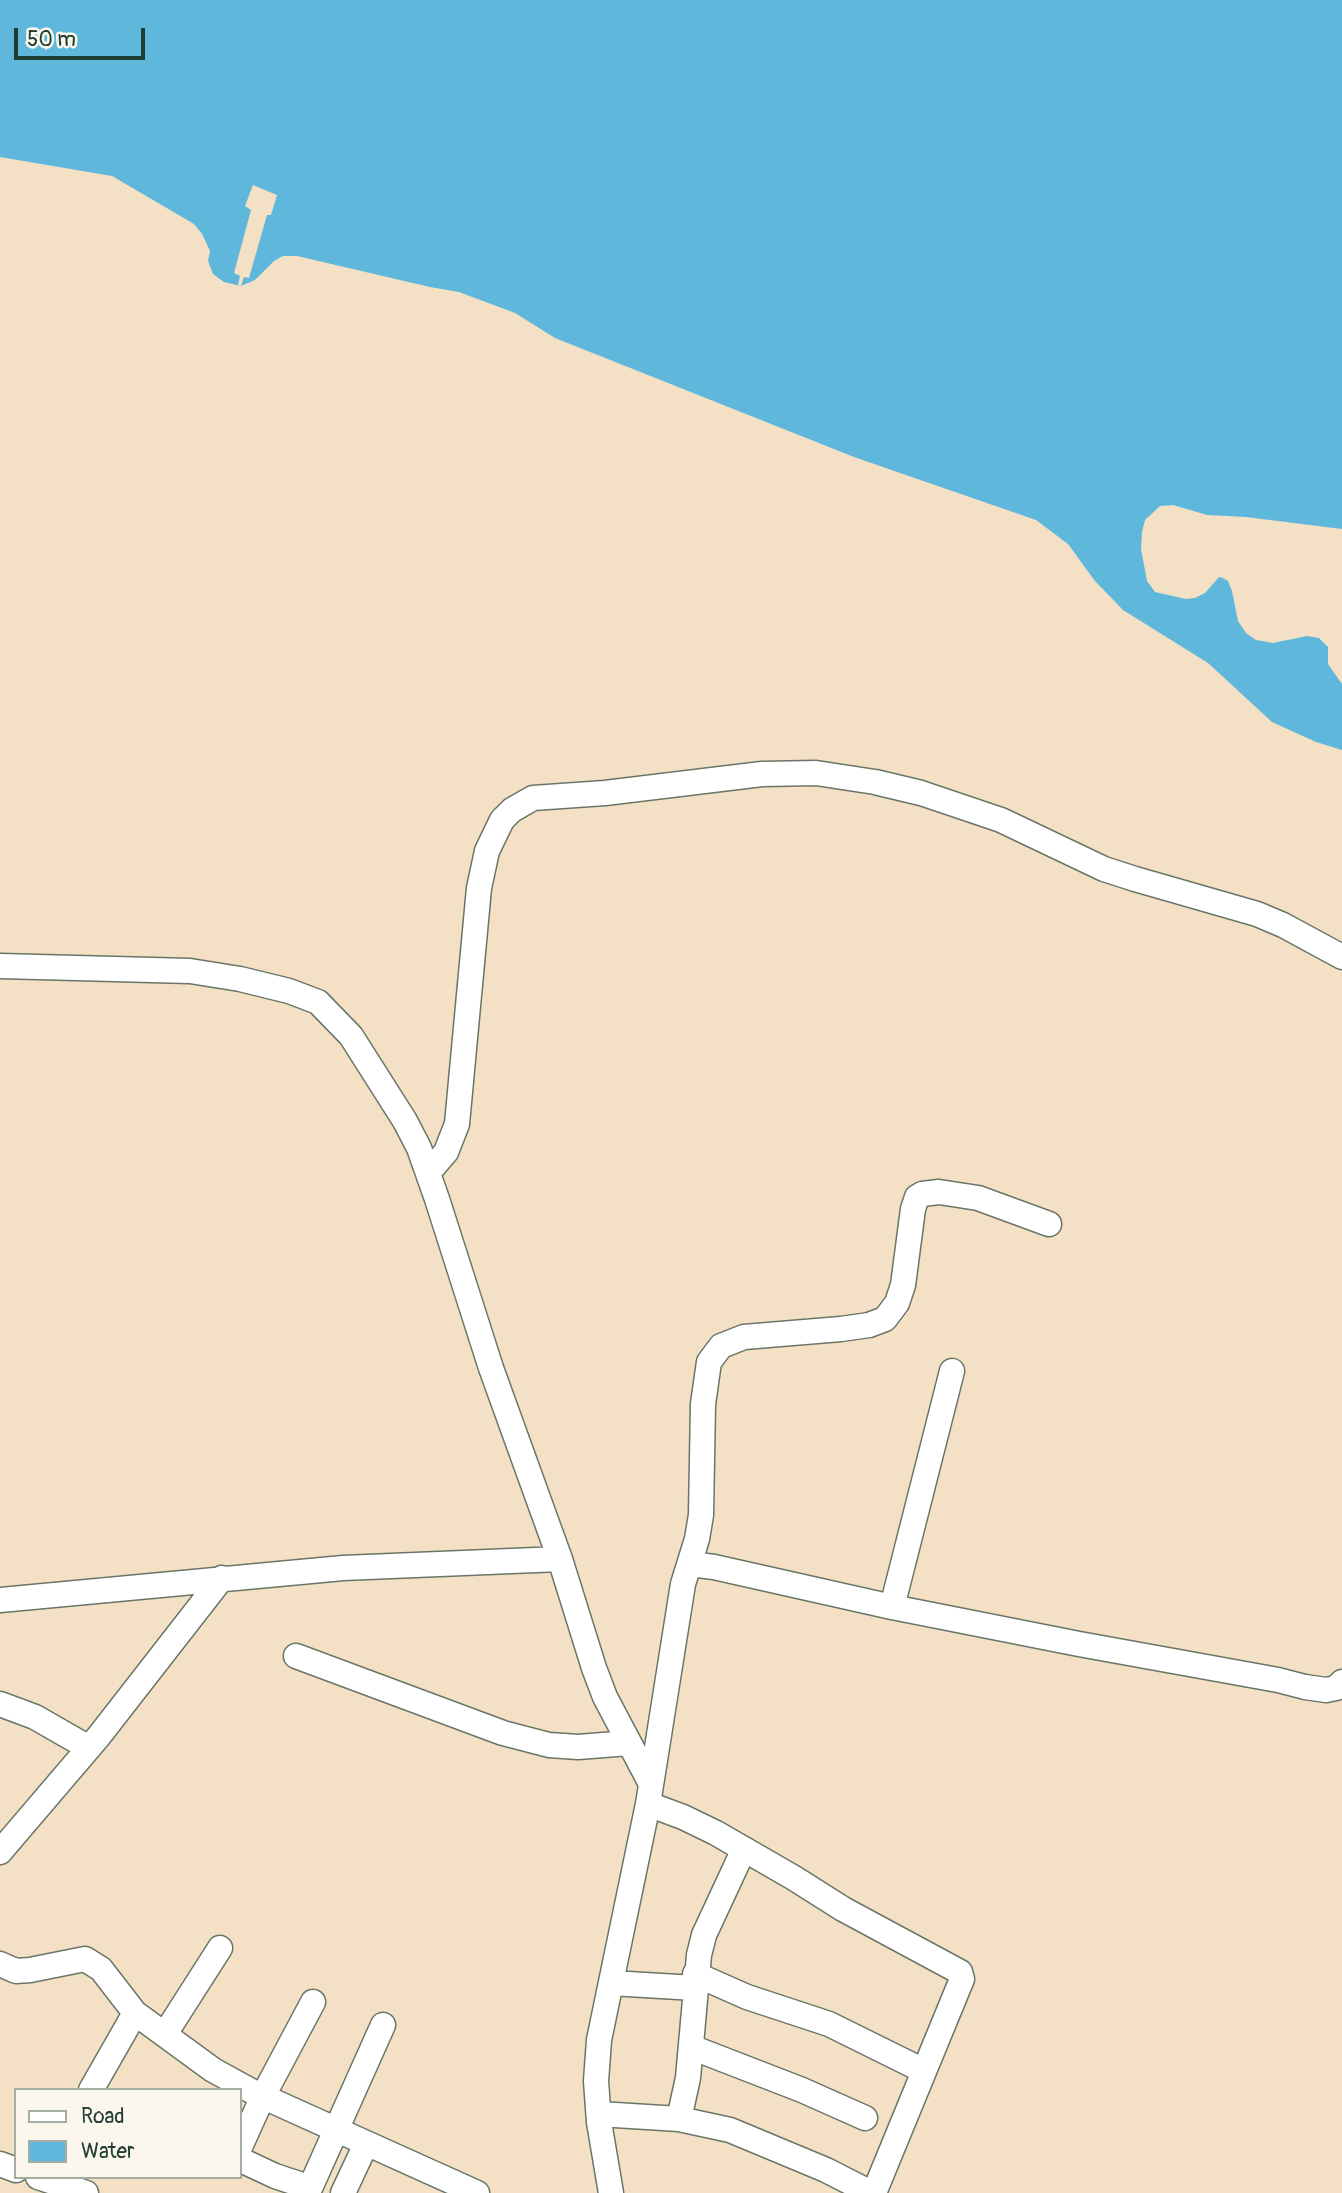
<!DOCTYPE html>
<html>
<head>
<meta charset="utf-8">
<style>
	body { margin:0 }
	#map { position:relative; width:1342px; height:2193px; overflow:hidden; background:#f3e0c5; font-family:Pangolin,sans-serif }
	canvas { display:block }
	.legend { position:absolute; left:14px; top:2088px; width:228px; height:91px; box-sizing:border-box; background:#fbf7ec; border:2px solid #a3ada2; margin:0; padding:9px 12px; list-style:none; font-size:21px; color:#1f3d34 }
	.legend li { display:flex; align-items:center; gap:14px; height:35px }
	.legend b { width:35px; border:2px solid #a3ada2 }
	.scale { position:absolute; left:14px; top:28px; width:131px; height:32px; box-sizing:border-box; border:4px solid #1f3d34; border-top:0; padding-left:9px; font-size:21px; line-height:24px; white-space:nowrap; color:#1f3d34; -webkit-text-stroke:5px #fbf7ec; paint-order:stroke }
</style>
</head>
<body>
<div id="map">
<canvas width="1342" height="2193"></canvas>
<ul class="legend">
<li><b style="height:9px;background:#fff"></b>Road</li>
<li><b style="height:19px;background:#5fb7dc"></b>Water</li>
</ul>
<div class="scale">50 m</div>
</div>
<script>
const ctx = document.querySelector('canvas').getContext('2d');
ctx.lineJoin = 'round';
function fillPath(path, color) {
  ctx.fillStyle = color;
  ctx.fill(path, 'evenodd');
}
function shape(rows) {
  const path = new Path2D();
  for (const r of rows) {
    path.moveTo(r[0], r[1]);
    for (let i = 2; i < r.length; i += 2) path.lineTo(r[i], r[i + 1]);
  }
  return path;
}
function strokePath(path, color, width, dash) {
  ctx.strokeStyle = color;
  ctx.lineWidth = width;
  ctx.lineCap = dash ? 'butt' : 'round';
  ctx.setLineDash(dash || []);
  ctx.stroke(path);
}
const water = shape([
	[0,0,1342,0,1342,529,1246,517,1207,515,1173,505,1160,506,1145,520,1142,532,1141,549,1147,581,1155,592,1186,599,1195,598,1205,593,1219,577,1223,578,1228,581,1232,591,1238,621,1246,633,1256,640,1273,643,1307,636,1319,638,1328,647,1328,664,1342,684,1342,750,1316,742,1272,722,1208,663,1123,610,1095,581,1068,544,1036,520,854,457,555,338,515,313,459,292,430,287,297,256,283,256,274,261,255,280,241,286,224,282,213,274,208,261,210,251,202,234,194,224,112,176,0,157]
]);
const pier = shape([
	[253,185,277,195,271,215,267,215,249,278,244,277,241,286,238,285,240,276,234,273,251,210,245,206]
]);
const minor = shape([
	[0,966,190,971,240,979,289,991,318,1002,351,1036,405,1121,419,1148,437,1199,491,1368,560,1559,594,1668,605,1697,651,1784],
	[428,1173,446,1152,457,1124,479,888,487,851,502,820,512,810,533,798,605,793,762,774,816,773,875,782,921,793,1001,820,1104,869,1135,879,1257,914,1283,925,1342,957],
	[690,1564,714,1567,892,1607,1079,1644,1278,1680,1305,1687,1326,1690,1336,1688,1342,1682],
	[0,1600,343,1568,560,1559],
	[892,1607,952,1371],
	[296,1656,503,1733,549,1745,578,1747,629,1743],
	[0,1704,35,1717,89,1748],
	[648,1804,683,1817,716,1833,794,1878,843,1909,960,1972,962,1979,874,2193],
	[0,1852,99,1736,222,1578],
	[0,1964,16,1971,30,1970,85,1959,101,1969,135,2013],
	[695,1974,747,1997,829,2024,924,2071],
	[611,1983,695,1988],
	[165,2034,220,1948],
	[691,2047,802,2090,865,2118],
	[91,2090,135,2013,213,2070,255,2093,477,2193],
	[599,2114,679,2119,730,2130,826,2170,871,2193],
	[679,2119,688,2078,699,1955,704,1935,744,1849],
	[240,2147,263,2096,313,2002],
	[240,2156,243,2161,275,2176,308,2187,311,2186,383,2025],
	[0,2164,16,2170],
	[38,2177,86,2193],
	[343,2193,366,2144],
	[611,2193,599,2122,596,2081,599,2040,648,1804,683,1584,697,1539,701,1515,703,1404,709,1362,721,1346,744,1337,841,1329,869,1325,885,1319,897,1303,903,1285,913,1209,917,1197,922,1194,939,1192,978,1198,1049,1224]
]);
fillPath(water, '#5fb7dc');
fillPath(pier, '#f3e0c5');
strokePath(minor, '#697667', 27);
strokePath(minor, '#fff', 24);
</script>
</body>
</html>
